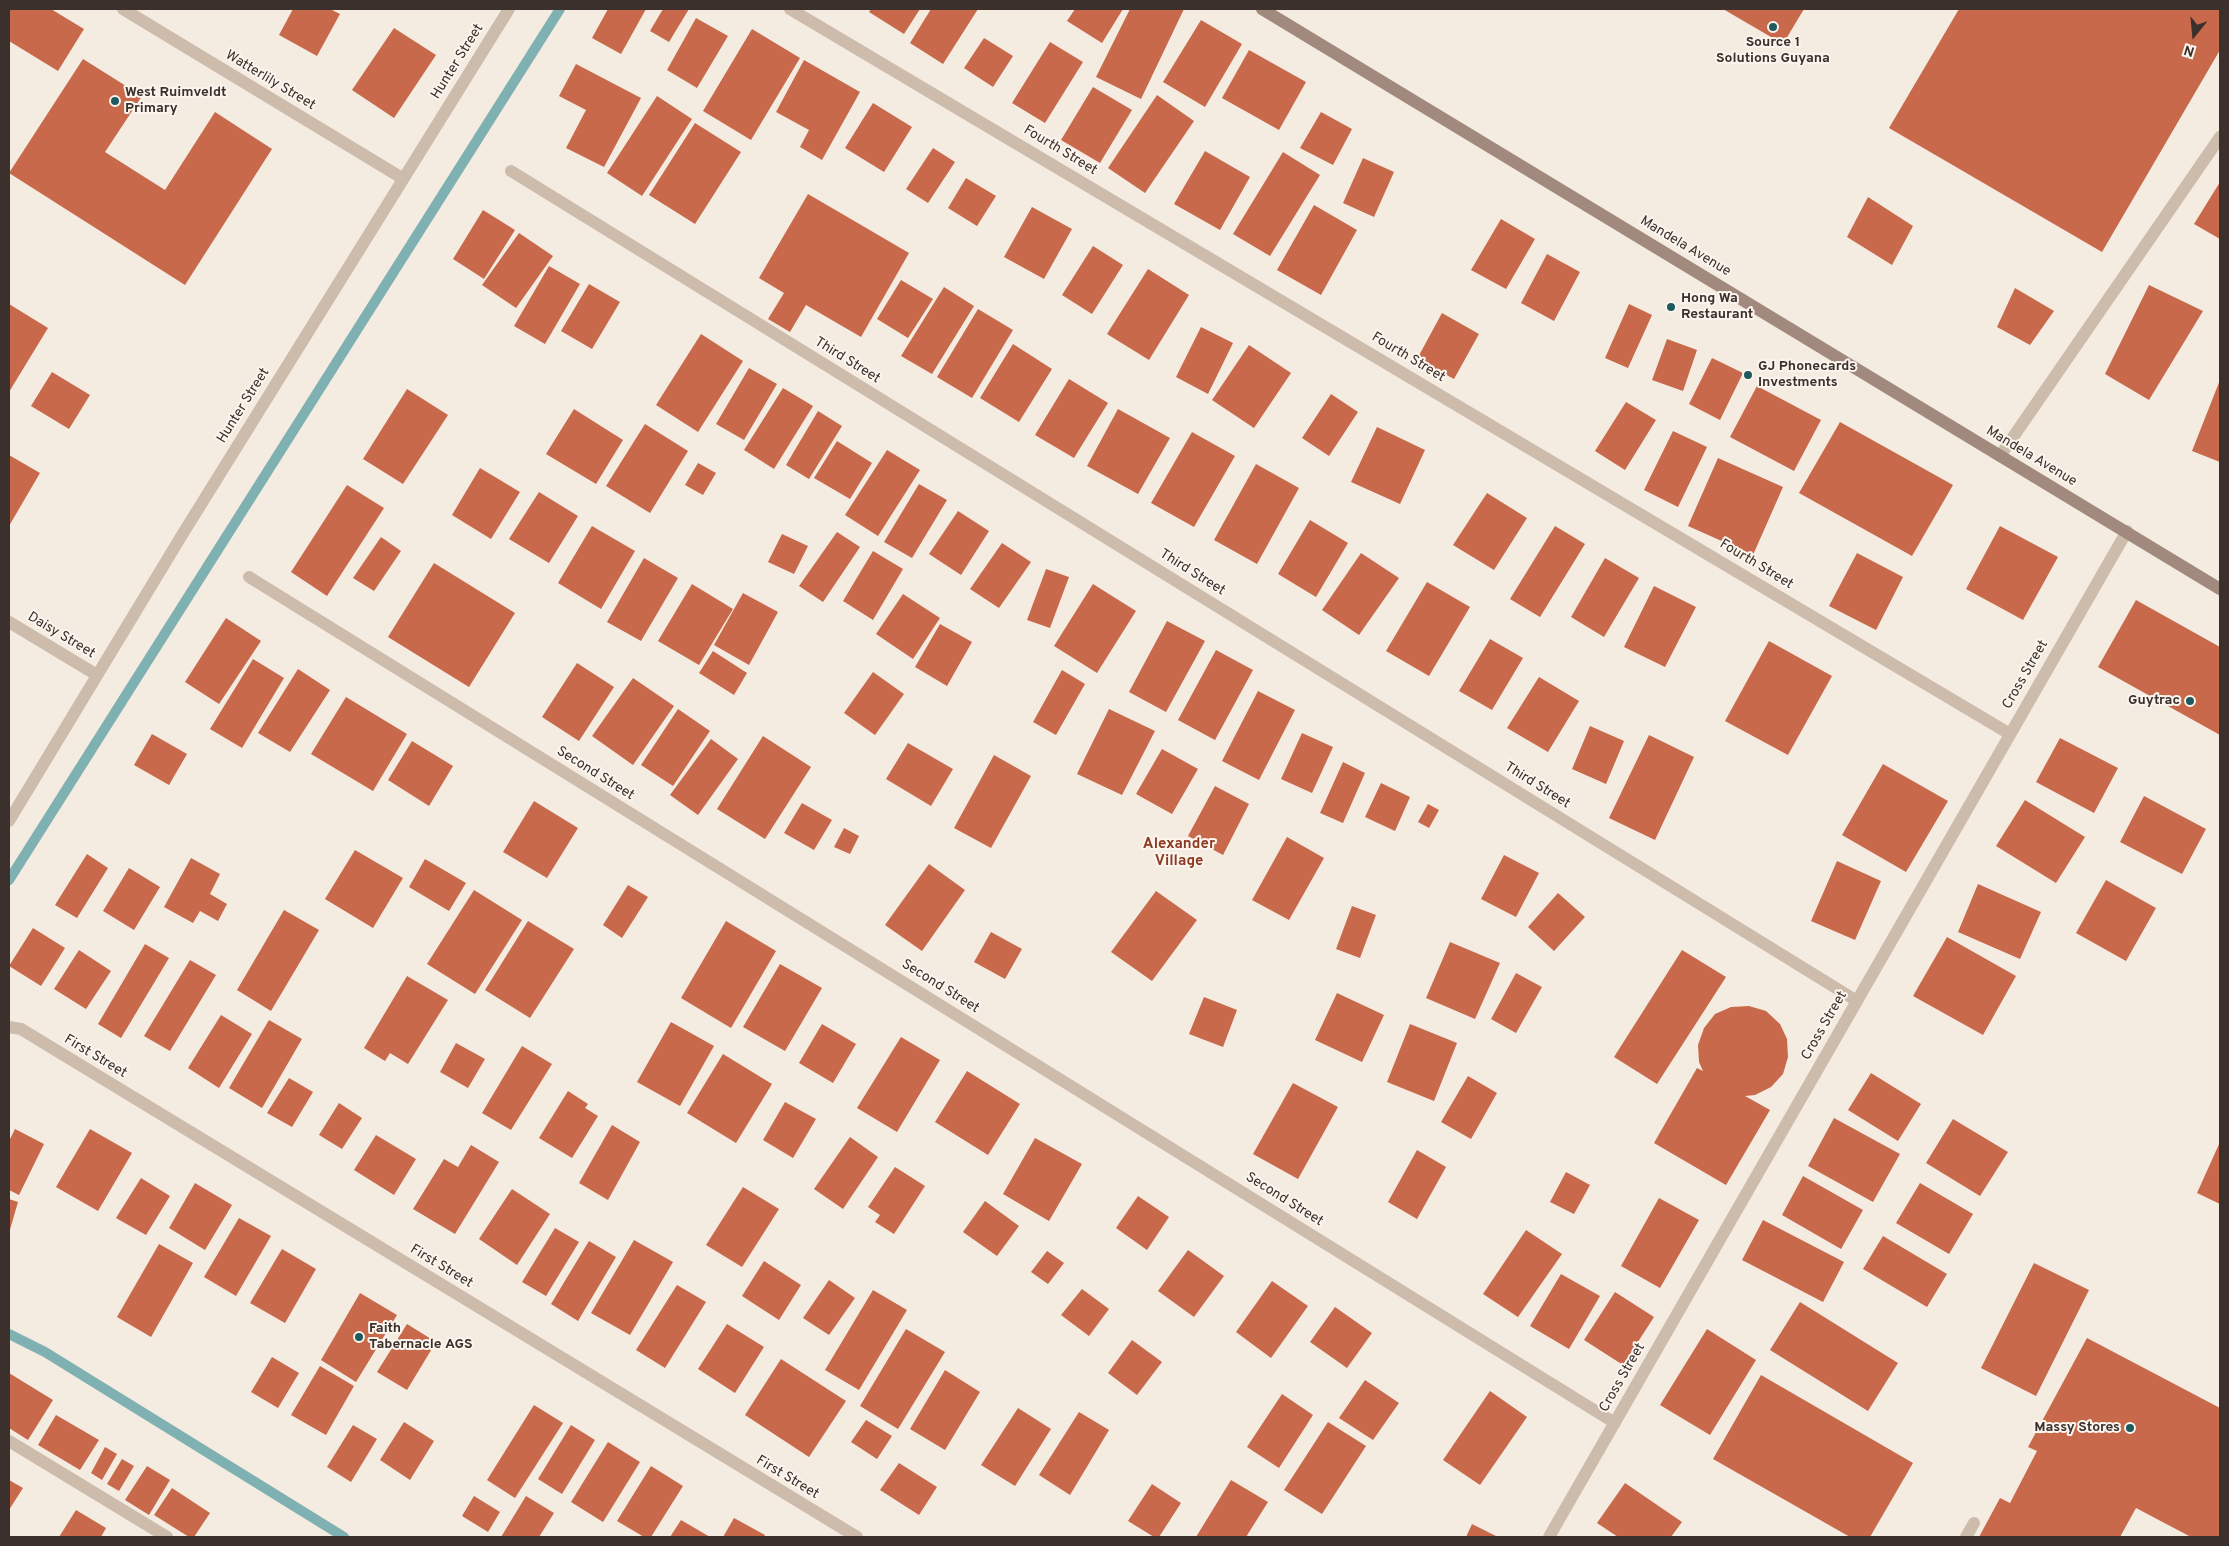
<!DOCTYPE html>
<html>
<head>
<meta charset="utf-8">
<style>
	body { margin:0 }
	#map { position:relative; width:2229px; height:1546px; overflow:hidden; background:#f4ebe1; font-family:Overpass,sans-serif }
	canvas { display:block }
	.frame { position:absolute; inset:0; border:10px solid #3b302b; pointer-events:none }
	.north { position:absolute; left:2169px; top:10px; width:50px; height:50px; -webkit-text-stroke:4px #fbf5ee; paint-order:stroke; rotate:197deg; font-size:14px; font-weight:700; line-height:20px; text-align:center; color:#3b302b }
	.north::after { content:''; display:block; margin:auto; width:18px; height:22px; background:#3b302b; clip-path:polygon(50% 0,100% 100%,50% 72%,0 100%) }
</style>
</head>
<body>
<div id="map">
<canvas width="2229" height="1546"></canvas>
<div class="frame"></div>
<div class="north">N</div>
</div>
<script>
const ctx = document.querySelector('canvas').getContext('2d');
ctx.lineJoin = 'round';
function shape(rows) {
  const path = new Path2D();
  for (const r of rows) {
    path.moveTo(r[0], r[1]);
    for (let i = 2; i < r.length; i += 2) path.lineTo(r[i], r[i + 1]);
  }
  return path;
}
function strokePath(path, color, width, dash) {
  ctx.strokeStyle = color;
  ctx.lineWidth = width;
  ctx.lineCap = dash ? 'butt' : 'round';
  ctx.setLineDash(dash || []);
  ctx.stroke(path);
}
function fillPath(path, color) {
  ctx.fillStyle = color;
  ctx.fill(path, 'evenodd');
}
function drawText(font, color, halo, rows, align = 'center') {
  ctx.font = font + ' Overpass,sans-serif';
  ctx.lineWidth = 4;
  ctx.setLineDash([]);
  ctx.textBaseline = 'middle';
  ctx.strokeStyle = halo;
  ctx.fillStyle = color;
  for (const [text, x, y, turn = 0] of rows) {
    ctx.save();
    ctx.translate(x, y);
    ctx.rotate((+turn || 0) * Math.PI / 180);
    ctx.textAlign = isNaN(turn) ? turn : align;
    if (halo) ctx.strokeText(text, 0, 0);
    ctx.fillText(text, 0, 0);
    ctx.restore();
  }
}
const stream = shape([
	[9,880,560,9],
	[9,1334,45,1352,344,1537]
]);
const building = shape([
	[9,9,51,9,84,29,58,71,9,41],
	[293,9,330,9,340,14,317,56,279,35],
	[608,9,646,9,621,54,592,38],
	[663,9,689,9,669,42,650,31],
	[871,9,920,9,904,34,869,12],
	[931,9,978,9,943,64,910,43],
	[1075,9,1123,9,1102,43,1067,21],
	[1130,9,1184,9,1141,99,1096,77],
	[1723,9,1804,9,1783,44],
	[1959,9,2220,9,2220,50,2102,252,1889,128],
	[696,18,728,36,697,88,667,70],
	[1201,20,1242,44,1205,107,1163,82],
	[394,28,436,55,394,118,352,90],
	[752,29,800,58,751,140,703,111],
	[984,38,1013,56,993,87,964,68],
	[1050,42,1083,62,1045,123,1012,103],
	[1249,50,1306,82,1279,130,1222,98],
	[83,59,142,96,105,152,165,190,215,112,272,149,185,285,9,173],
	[804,60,860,92,822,160,800,147,809,130,776,112],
	[576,64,641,98,604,167,566,148,586,110,559,96],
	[1093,87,1132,110,1100,163,1061,140],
	[1157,95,1194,121,1145,193,1108,168],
	[657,96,692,119,642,196,607,173],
	[873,103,912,127,884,172,845,148],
	[1321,112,1352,129,1333,165,1300,148],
	[695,123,741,152,695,224,649,195],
	[933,148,955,162,928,203,906,189],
	[1205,151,1250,177,1220,230,1174,204],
	[1283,152,1320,175,1270,256,1233,234],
	[1363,158,1394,172,1374,217,1343,203],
	[966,178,996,196,977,226,948,208],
	[2220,182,2220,239,2194,224],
	[808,194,909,253,861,337,806,305,790,332,768,319,784,293,759,278],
	[1868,197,1913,226,1892,265,1847,237],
	[1314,205,1357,230,1321,295,1277,270],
	[1032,207,1072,229,1044,279,1004,257],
	[483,210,515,230,484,279,453,259],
	[1501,219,1535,239,1506,289,1471,270],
	[519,233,553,256,516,308,482,285],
	[1093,246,1123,265,1092,314,1062,295],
	[1547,254,1580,272,1554,321,1521,303],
	[549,266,580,284,545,344,514,326],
	[1148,269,1189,295,1149,360,1107,334],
	[901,280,933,299,908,338,877,319],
	[589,284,620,302,592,349,561,331],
	[2149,285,2203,311,2149,400,2105,374],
	[944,287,974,306,932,374,901,356],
	[2015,288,2054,311,2030,345,1997,327],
	[9,304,48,328,9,392],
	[1629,304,1652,315,1628,368,1605,358],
	[978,309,1013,330,972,398,937,377],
	[1442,313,1479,334,1454,379,1417,359],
	[1201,327,1233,343,1208,394,1176,377],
	[701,334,743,361,698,432,656,405],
	[1667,339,1697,350,1683,391,1652,380],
	[1013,344,1052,369,1019,422,980,398],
	[1249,345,1291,373,1254,428,1212,400],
	[1712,358,1743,373,1720,420,1689,404],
	[749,368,777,384,744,440,716,424],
	[52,372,90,395,69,429,31,406],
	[1069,379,1108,403,1074,458,1035,435],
	[2220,380,2220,462,2192,451],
	[1757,386,1821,420,1794,471,1730,437],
	[783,388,813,406,774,469,744,450],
	[407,389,448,415,403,484,363,459],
	[1331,394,1358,412,1329,456,1302,438],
	[1626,402,1656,420,1625,470,1595,451],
	[574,409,623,440,596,484,546,454],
	[1118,409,1170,438,1138,494,1087,466],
	[818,411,842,426,809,479,786,465],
	[1840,422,1953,485,1912,556,1799,493],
	[645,424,688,451,650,513,606,486],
	[1377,427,1425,450,1400,504,1351,482],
	[1673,431,1707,447,1678,507,1644,490],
	[1192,432,1235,456,1194,527,1151,503],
	[837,441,872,463,850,499,814,478],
	[887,450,920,470,878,536,845,515],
	[9,455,40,473,9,526],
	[1718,458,1783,487,1753,555,1688,526],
	[698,463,716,473,703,495,685,485],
	[1256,464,1299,488,1257,564,1214,540],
	[480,468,520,492,491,539,452,515],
	[919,484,947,500,912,558,884,542],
	[347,485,384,508,327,596,291,572],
	[539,492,578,516,549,563,509,539],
	[1487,493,1527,518,1494,570,1453,545],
	[958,511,989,531,961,575,929,554],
	[1310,520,1348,543,1316,597,1278,574],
	[592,526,635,551,601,609,558,583],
	[1555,526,1585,544,1540,617,1510,599],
	[2000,526,2058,557,2023,620,1966,589],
	[837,532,860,547,823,602,799,586],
	[782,534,808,546,794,574,768,562],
	[381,537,401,551,374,591,353,578],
	[1002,543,1031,562,999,608,970,589],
	[873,551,903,569,873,620,843,601],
	[1361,553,1399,578,1359,635,1322,610],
	[1857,553,1903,577,1876,630,1829,606],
	[644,558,678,578,641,641,607,622],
	[1605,558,1639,578,1604,637,1571,617],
	[434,563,515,613,469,687,388,637],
	[1046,569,1069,577,1050,628,1027,620],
	[1427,582,1470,607,1429,676,1386,651],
	[692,584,733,609,699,665,658,641],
	[1093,584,1136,611,1097,673,1054,646],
	[1654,586,1696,607,1665,667,1624,647],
	[743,593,778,612,749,665,714,645],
	[903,594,940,618,913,659,876,634],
	[2136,600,2220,647,2220,735,2098,667],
	[226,618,261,641,219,704,185,682],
	[1167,621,1205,641,1166,712,1129,692],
	[940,624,972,642,947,686,915,667],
	[1490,639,1523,658,1492,710,1459,691],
	[1769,641,1832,676,1788,755,1725,721],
	[1216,650,1253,670,1215,740,1178,720],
	[713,651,747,673,734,695,699,673],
	[253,659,284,678,242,748,210,729],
	[577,663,614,687,579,741,542,717],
	[298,669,330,690,290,752,258,733],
	[1062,670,1085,684,1056,735,1033,722],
	[873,672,904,694,875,735,844,713],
	[1539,677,1579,701,1548,752,1507,728],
	[633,678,674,706,633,765,592,736],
	[1258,691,1295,710,1259,780,1222,761],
	[346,697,407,734,373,791,311,754],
	[678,709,710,731,673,786,641,765],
	[1109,709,1155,731,1122,795,1077,774],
	[1590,726,1624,741,1606,784,1572,769],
	[1302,733,1333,747,1312,793,1281,779],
	[152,734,187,754,169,785,134,765],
	[1649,735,1694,757,1655,840,1609,818],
	[763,736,811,767,765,839,717,809],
	[2060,738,2118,768,2094,813,2036,782],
	[711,739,738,759,698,815,670,795],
	[412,741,453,766,429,806,388,780],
	[908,743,953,769,931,806,886,779],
	[1162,749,1198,769,1172,814,1136,794],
	[994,755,1031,776,991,848,954,828],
	[1343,762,1365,773,1343,823,1320,813],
	[1883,764,1948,801,1906,872,1842,835],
	[1381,783,1410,797,1395,831,1365,817],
	[1215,786,1249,804,1223,855,1188,836],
	[2144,796,2206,829,2182,874,2120,842],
	[2025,800,2085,837,2056,883,1996,846],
	[534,801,578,828,547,878,503,852],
	[802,803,832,820,814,850,784,833],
	[1428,804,1439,810,1429,828,1418,822],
	[844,828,859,836,850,854,834,847],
	[1287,837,1324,858,1289,920,1252,900],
	[355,850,403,878,373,928,325,899],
	[87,854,108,868,77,918,55,905],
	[1504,855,1539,873,1516,917,1481,899],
	[191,858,220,874,210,894,227,904,218,921,200,911,193,923,164,907],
	[425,859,466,883,449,911,409,887],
	[1837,861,1881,881,1855,940,1811,921],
	[929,864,965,890,922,951,885,925],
	[129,868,160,887,134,930,103,911],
	[2106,880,2156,908,2126,961,2076,933],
	[1978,884,2041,912,2020,959,1958,932],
	[628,885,648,897,622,938,603,925],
	[474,890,522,920,475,994,427,964],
	[1156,891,1197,920,1152,981,1111,952],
	[1558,893,1585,917,1554,951,1528,927],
	[1352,906,1376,915,1360,958,1336,949],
	[284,910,319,930,271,1011,237,990],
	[528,921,574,949,530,1018,485,990],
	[726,921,776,951,731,1028,681,998],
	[33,928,65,948,41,986,9,966],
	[991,932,1022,949,1005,979,974,962],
	[1947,937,2016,976,1983,1035,1913,996],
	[1450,942,1500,963,1475,1019,1426,998],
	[145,944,169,958,121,1038,98,1024],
	[79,950,111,971,86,1009,54,989],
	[1682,950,1726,977,1657,1084,1614,1057],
	[190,960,216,975,170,1051,144,1036],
	[780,964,822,988,785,1051,743,1027],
	[1516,973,1542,987,1516,1033,1491,1019],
	[407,976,448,1000,408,1064,390,1053,385,1061,364,1048],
	[1337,993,1384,1015,1362,1062,1315,1040],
	[1204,997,1237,1010,1223,1047,1189,1034],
	[1749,1006,1766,1011,1780,1024,1787,1039,1788,1057,1783,1074,1771,1087,1755,1095,1745,1096,1770,1110,1726,1185,1654,1143,1697,1068,1703,1071,1699,1062,1698,1045,1704,1028,1715,1014,1731,1007],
	[221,1015,252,1034,219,1088,188,1068],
	[269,1020,302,1039,262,1108,229,1088],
	[671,1022,714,1046,680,1106,637,1082],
	[822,1024,856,1044,833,1083,799,1063],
	[1410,1024,1457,1043,1434,1101,1387,1082],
	[901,1037,940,1060,897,1132,857,1108],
	[456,1043,485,1059,468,1088,440,1072],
	[522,1046,552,1064,511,1130,482,1113],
	[723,1054,772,1084,736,1143,687,1113],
	[967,1071,1020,1104,988,1155,935,1122],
	[1871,1073,1921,1104,1898,1141,1848,1110],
	[1468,1076,1497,1093,1471,1139,1441,1122],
	[289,1078,313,1092,292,1127,267,1113],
	[1293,1083,1338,1107,1298,1179,1253,1154],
	[568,1091,588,1104,585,1108,598,1116,572,1158,539,1138],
	[785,1102,816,1119,793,1158,763,1140],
	[339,1103,362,1118,342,1149,319,1135],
	[1834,1118,1900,1154,1873,1202,1808,1166],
	[1953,1119,2008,1152,1980,1196,1926,1163],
	[612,1125,640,1142,608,1200,579,1183],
	[15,1129,44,1144,19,1195,9,1190,9,1141],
	[90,1129,132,1153,98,1211,56,1187],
	[376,1135,416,1159,394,1195,354,1170],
	[850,1137,878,1157,843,1209,814,1189],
	[1035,1138,1082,1164,1049,1221,1003,1194],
	[2220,1142,2220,1204,2197,1193],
	[471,1145,499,1162,455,1234,413,1209,444,1159,458,1167],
	[1417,1150,1446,1167,1417,1219,1388,1202],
	[895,1167,925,1186,894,1234,875,1222,880,1215,868,1207],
	[1566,1172,1590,1185,1574,1214,1550,1202],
	[1803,1176,1863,1210,1841,1249,1782,1215],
	[141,1178,170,1196,146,1235,116,1218],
	[195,1183,232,1205,205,1250,169,1228],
	[1920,1183,1973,1214,1949,1254,1896,1223],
	[743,1187,779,1209,742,1267,706,1245],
	[512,1189,550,1214,517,1265,479,1239],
	[1138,1196,1169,1217,1147,1250,1116,1228],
	[1659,1198,1699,1220,1660,1288,1621,1266],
	[9,1199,18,1202,9,1233],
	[985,1201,1019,1226,997,1256,963,1232],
	[239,1218,271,1236,236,1296,204,1277],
	[1763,1220,1844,1262,1823,1302,1742,1260],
	[555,1228,579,1242,546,1296,522,1282],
	[1526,1230,1562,1254,1518,1317,1483,1294],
	[1883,1236,1947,1274,1927,1307,1863,1269],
	[634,1240,673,1262,630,1335,591,1313],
	[589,1241,616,1257,578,1321,551,1304],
	[159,1244,193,1263,151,1337,117,1317],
	[282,1249,316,1269,285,1323,250,1303],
	[1188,1250,1224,1276,1194,1317,1158,1291],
	[1047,1251,1064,1263,1048,1284,1031,1272],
	[764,1261,801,1285,779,1320,742,1296],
	[2034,1263,2089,1290,2036,1396,1981,1368],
	[1561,1274,1600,1296,1569,1349,1530,1326],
	[829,1280,855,1298,829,1335,803,1318],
	[1272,1281,1308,1306,1271,1358,1236,1332],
	[677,1285,706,1302,665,1368,636,1350],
	[1082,1289,1109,1309,1089,1336,1061,1315],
	[873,1290,907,1310,859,1390,825,1370],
	[1615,1292,1654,1317,1623,1365,1584,1340],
	[360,1293,397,1315,356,1382,321,1360],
	[1800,1302,1898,1363,1868,1411,1770,1350],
	[1335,1307,1372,1333,1347,1368,1310,1342],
	[407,1324,436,1342,407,1390,377,1372],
	[727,1324,764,1347,735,1393,698,1369],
	[906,1329,945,1352,898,1429,860,1406],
	[1707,1329,1756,1360,1710,1435,1660,1405],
	[2087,1338,2220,1408,2220,1537,2191,1537,2136,1508,2120,1537,1979,1537,2000,1498,2010,1503,2037,1451,2028,1447],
	[1132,1340,1162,1362,1137,1395,1108,1373],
	[272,1357,299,1373,278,1408,251,1392],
	[781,1359,846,1401,809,1457,745,1415],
	[320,1366,354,1386,326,1435,291,1415],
	[945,1370,980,1392,945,1450,910,1429],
	[9,1373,53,1400,28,1440,9,1428],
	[1761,1375,1913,1463,1870,1537,1850,1537,1713,1459],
	[1365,1380,1399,1403,1373,1440,1339,1418],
	[1490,1391,1527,1417,1480,1485,1443,1460],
	[1282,1394,1313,1415,1279,1468,1247,1447],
	[534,1405,563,1423,515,1498,487,1480],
	[1018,1408,1051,1429,1015,1486,981,1465],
	[1079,1412,1109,1430,1070,1495,1039,1475],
	[56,1415,99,1440,80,1470,38,1445],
	[866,1420,892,1436,877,1459,851,1442],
	[404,1422,434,1441,410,1480,380,1460],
	[1328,1422,1366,1446,1322,1514,1284,1490],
	[353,1425,377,1439,351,1482,327,1467],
	[571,1425,595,1440,562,1494,538,1479],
	[608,1442,640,1462,603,1522,571,1502],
	[105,1447,117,1454,102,1480,91,1473],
	[122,1459,134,1466,119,1491,107,1484],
	[899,1463,937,1487,919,1515,880,1490],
	[147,1466,170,1480,149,1515,125,1500],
	[651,1466,683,1486,651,1537,644,1537,617,1521],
	[9,1480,23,1488,9,1510],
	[1231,1480,1268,1502,1246,1537,1196,1537],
	[1625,1483,1682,1522,1671,1537,1618,1537,1597,1523],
	[1152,1484,1181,1503,1159,1537,1154,1537,1128,1521],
	[172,1488,210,1513,194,1537,189,1537,154,1515],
	[474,1496,500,1512,488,1532,462,1516],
	[526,1496,554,1513,539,1537,501,1537],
	[76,1510,106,1528,101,1537,59,1537],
	[734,1518,765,1535,764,1537,723,1537],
	[681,1520,710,1537,670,1537],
	[1472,1524,1498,1537,1466,1537]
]);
const service = shape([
	[2000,456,2220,137],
	[1966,1537,1974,1523]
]);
const minor = shape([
	[123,9,402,178],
	[790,9,2010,734],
	[511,171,1857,1001],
	[249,577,1615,1423],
	[9,622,97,675],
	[9,1441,167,1537],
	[1549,1537,2127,531]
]);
const tertiary = shape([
	[9,821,182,535,509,9],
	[9,1027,21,1029,857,1537]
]);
const secondary = shape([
	[1262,9,2220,589]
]);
const markers = [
	[1773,27,5,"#1f5a5e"],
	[115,101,5,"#1f5a5e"],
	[1671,307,5,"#1f5a5e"],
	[1748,375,5,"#1f5a5e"],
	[2190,701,5,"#1f5a5e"],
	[359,1337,5,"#1f5a5e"],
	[2130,1428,5,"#1f5a5e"]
];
const poiNames = [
	["Source 1",1773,43,"center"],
	["Solutions Guyana",1773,59,"center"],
	["West Ruimveldt",125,93],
	["Primary",125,109],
	["Hong Wa",1681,299],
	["Restaurant",1681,315],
	["GJ Phonecards",1758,367],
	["Investments",1758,383],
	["Guytrac",2180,701,"right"],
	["Faith",369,1329],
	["Tabernacle AGS",369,1345],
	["Massy Stores",2120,1428,"right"]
];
const streetNames = [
	["Hunter Street",458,62,-58],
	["Watterlily Street",270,81,31],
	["Fourth Street",1060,151,31],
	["Mandela Avenue",1685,247,31],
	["Fourth Street",1408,358,31],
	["Third Street",847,361,32],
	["Hunter Street",244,406,-58],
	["Mandela Avenue",2031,457,31],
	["Fourth Street",1756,565,31],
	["Third Street",1192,573,32],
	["Daisy Street",61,636,31],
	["Cross Street",2026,675,-60],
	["Second Street",595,774,32],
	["Third Street",1537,786,32],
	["Second Street",940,987,32],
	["Cross Street",1825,1026,-60],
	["First Street",95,1057,31],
	["Second Street",1284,1200,32],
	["First Street",441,1267,31],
	["Cross Street",1623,1378,-60],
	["First Street",787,1478,31]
];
const neighbourhoodNames = [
	["Alexander",1179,845],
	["Village",1179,862]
];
strokePath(stream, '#7fb0b2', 10);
fillPath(building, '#c8694b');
strokePath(service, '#cdbbac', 12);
strokePath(minor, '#cdbbac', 12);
strokePath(tertiary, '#cdbbac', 12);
strokePath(secondary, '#a18a7d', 12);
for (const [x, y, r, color] of markers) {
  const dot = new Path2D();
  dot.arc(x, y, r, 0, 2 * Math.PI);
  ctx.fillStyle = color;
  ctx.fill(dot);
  strokePath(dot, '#fbf5ee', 2);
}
drawText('bold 14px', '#3b302b', '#fbf5ee', poiNames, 'left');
drawText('14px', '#3b302b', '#fbf5ee', streetNames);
drawText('bold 15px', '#8c3b22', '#fbf5ee', neighbourhoodNames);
</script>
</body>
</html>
